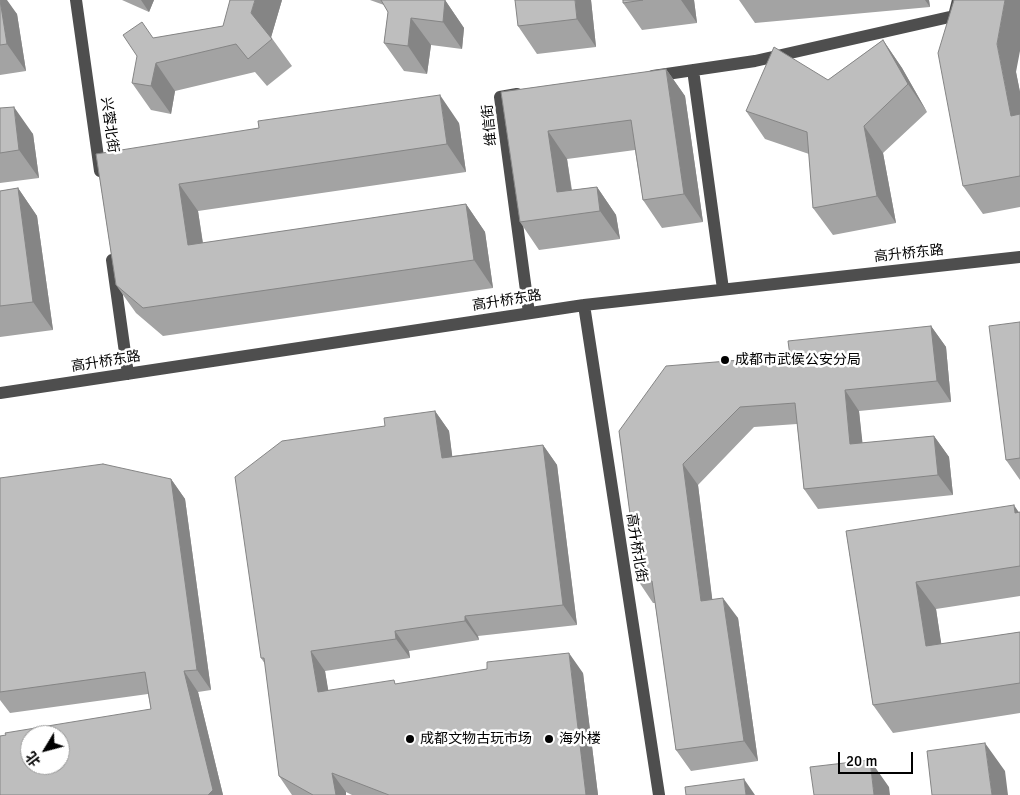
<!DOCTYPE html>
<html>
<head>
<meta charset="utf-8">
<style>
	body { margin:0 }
	#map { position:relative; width:1020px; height:795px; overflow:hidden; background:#fff; font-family:Signika,"Noto Sans SC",sans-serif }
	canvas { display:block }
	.north { position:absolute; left:20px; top:725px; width:50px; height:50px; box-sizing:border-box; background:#fff; border:1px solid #999; border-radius:50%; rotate:233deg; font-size:14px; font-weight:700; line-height:20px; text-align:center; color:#000 }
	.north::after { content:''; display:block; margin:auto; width:18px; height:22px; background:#000; clip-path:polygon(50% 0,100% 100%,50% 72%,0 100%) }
	.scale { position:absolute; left:838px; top:752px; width:75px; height:22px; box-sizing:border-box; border:2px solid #000; border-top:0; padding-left:6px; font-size:15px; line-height:18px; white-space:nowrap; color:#000; -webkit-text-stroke:4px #fff; paint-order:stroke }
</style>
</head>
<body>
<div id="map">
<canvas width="1020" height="795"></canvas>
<div class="north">北</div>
<div class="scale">20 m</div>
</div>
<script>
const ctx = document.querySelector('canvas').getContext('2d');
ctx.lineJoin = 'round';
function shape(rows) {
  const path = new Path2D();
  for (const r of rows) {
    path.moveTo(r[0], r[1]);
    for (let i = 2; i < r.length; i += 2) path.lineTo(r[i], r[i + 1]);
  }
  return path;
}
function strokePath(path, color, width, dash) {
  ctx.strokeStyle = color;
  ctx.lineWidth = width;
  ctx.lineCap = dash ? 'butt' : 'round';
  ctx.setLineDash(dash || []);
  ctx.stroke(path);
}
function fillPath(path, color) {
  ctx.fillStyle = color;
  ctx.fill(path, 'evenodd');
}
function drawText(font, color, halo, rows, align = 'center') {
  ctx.font = font + ' Signika,"Noto Sans SC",sans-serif';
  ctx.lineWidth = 5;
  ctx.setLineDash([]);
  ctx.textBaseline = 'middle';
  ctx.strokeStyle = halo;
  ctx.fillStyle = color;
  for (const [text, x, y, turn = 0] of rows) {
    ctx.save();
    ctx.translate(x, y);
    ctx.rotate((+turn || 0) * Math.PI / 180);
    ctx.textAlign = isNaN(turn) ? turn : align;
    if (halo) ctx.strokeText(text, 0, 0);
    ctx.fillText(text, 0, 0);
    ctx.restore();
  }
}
const minor = shape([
	[76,0,100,171],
	[693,70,723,289],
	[653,76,755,61,954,16,958,0],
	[517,94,500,97,529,313],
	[112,260,128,374],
	[584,305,659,795],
	[0,393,584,305,1020,257]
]);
const wall = shape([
	[0,0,17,14,26,71,0,75],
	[122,0,154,0,149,12],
	[282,0,271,37,292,66,267,86,255,72,175,91,171,114,151,110,132,83,154,38,223,26],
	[370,0,445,0,464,28,462,49,431,45,427,74,404,71,384,43,388,12,384,5],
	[591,0,596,47,537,54,518,26],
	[623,0,694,0,697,23,642,30,623,3],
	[739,0,929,0,930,7,755,23],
	[883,40,902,68,927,112,883,153,896,223,833,235,813,208,809,154,765,139,746,111,828,80],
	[666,69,685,96,703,222,662,228,643,200,635,150,567,159,572,190,597,187,616,215,620,239,539,250,520,222,501,92],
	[1016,72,1020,92,1020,207,983,214,963,186],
	[0,108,33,134,39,178,0,183],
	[459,123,466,172,198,211,203,243,466,204,485,232,493,288,163,336,136,313,116,285,96,154],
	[18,188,37,216,53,330,0,337,0,191],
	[1020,322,1020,480,1006,460],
	[931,326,946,347,951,402,859,411,862,443,934,436,949,457,953,495,818,509,804,489,797,424,754,427,698,485,712,599,738,618,758,761,691,771,676,750,655,603,653,603,639,582,619,431,790,356],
	[435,411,449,431,452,456,543,445,557,465,577,625,478,636,479,640,409,651,410,658,325,671,328,691,397,684,583,673,598,795,352,795,346,792,346,795,292,795,279,776,265,664,261,658,385,426],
	[0,478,171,479,185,499,211,690,198,692,223,795,0,795,151,709,148,694,10,713,0,700],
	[1019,512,1020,512,1020,596,936,609,941,644,1020,632,1020,713,893,733,873,705,846,531]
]);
const shadedWall = shape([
	[0,0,7,0,17,14,26,71,7,44],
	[141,0,154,0,149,12],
	[255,0,282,0,270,41,251,13],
	[445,0,464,28,462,49,443,22],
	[575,0,591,0,596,47,577,19],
	[681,0,694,0,697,23],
	[925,0,929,0,930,7],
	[1005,0,1020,0,1020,51,1016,72,1020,92,1020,129,1011,116,997,44],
	[411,18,431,45,427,74,408,46],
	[883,40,902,68,927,112,908,84],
	[156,63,175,91,171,114,151,86],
	[666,69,685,96,703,222,684,194],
	[440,95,459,123,466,172,447,144],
	[14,107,33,134,39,178,19,150],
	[864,126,883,153,896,223,877,196],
	[548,131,567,159,575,215,557,192],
	[179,184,198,211,207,272,188,245],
	[597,187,616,215,620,239,600,211],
	[18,188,37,216,53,330,33,302],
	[466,204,485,232,493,288,474,260],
	[931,326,946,347,951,402,937,381],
	[845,390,859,411,865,465,850,444],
	[435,411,449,431,455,477,442,458],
	[934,436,949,457,953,495,938,475],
	[543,445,557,465,577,625,563,605],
	[683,464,698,485,715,621,701,601],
	[171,479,185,499,211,690,197,670],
	[1014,505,1020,514,1015,513],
	[916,582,936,609,946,674,926,646],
	[723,598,738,618,758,761,744,741],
	[465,616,478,636,479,640,465,621],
	[395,631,409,651,410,658,396,639],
	[311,651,325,671,332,712,318,692],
	[569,653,583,673,598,795,586,795],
	[184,671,198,692,223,795,208,795],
	[985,743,1005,771,1008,795,992,795],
	[870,760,889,787,890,795,874,795],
	[332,773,346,792,346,795,336,795],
	[744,779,755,795,746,795]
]);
const building = shape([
	[0,0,7,44,0,45,0,0],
	[230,0,255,0,251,13,272,39,248,59,236,44,156,63,151,86,132,83,137,56,123,35,142,22,153,38,223,26,230,0],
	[381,0,445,0,443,22,411,18,408,46,384,43,388,12,381,0],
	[515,0,575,0,577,19,518,26,515,0],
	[623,0,643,0,623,3,623,0],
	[954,0,1005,0,997,44,1011,116,1020,114,1020,176,963,186,938,53,954,0],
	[883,40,908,84,864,126,877,196,813,208,807,132,746,111,774,47,828,80,883,40],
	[666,69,684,194,643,200,631,120,548,131,557,192,597,187,600,211,520,222,501,92,666,69],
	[440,95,447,144,179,184,188,245,466,204,474,260,143,308,116,285,96,154,259,128,258,121,440,95],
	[14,107,19,150,0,153,0,108,14,107],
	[18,188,33,302,0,306,0,191,18,188],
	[1020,322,1020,458,1006,460,989,326,1020,322],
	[931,326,937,381,845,390,850,444,934,436,938,475,804,489,795,403,740,407,683,464,701,601,723,598,744,741,676,750,652,581,639,582,619,431,666,366,790,356,788,341,931,326],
	[435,411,442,458,543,445,563,605,465,616,465,621,395,631,396,639,311,651,318,692,394,680,395,684,487,669,487,662,569,653,586,795,389,795,332,773,336,795,313,795,279,776,264,658,261,658,235,477,282,441,385,426,384,418,435,411],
	[103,464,171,479,197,670,184,671,213,790,208,795,0,795,0,736,6,735,5,733,151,709,145,672,0,692,0,478,103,464],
	[30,735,60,735,60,765,30,765,30,735],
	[1014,505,1015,513,1020,512,1020,566,916,582,926,646,1020,632,1020,683,873,705,846,531,1014,505],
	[985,743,992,795,932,795,927,751,985,743],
	[870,760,874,795,814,795,810,767,870,760],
	[744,779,746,795,686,795,685,787,744,779]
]);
const markers = [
	[725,360,5,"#000"],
	[410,739,5,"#000"],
	[549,739,5,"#000"]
];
const streetNames = [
	["兴蓉北街",109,125,82],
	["维信街",490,125,-96],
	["高升桥东路",909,254,-6],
	["高升桥东路",507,301,-9],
	["高升桥东路",106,362,-9],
	["高升桥北街",636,548,81]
];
const poiNames = [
	["成都市武侯公安分局",735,360],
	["成都文物古玩市场",420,739],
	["海外楼",559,739]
];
strokePath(minor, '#4e4e4e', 12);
fillPath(wall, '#a3a3a3');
fillPath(shadedWall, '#858585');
fillPath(building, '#bebebe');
strokePath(building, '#858585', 1);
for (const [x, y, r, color] of markers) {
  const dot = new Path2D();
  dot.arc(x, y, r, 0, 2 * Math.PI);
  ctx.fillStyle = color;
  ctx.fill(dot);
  strokePath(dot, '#fff', 2);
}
drawText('14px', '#000', '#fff', streetNames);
drawText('14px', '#000', '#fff', poiNames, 'left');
</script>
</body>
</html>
